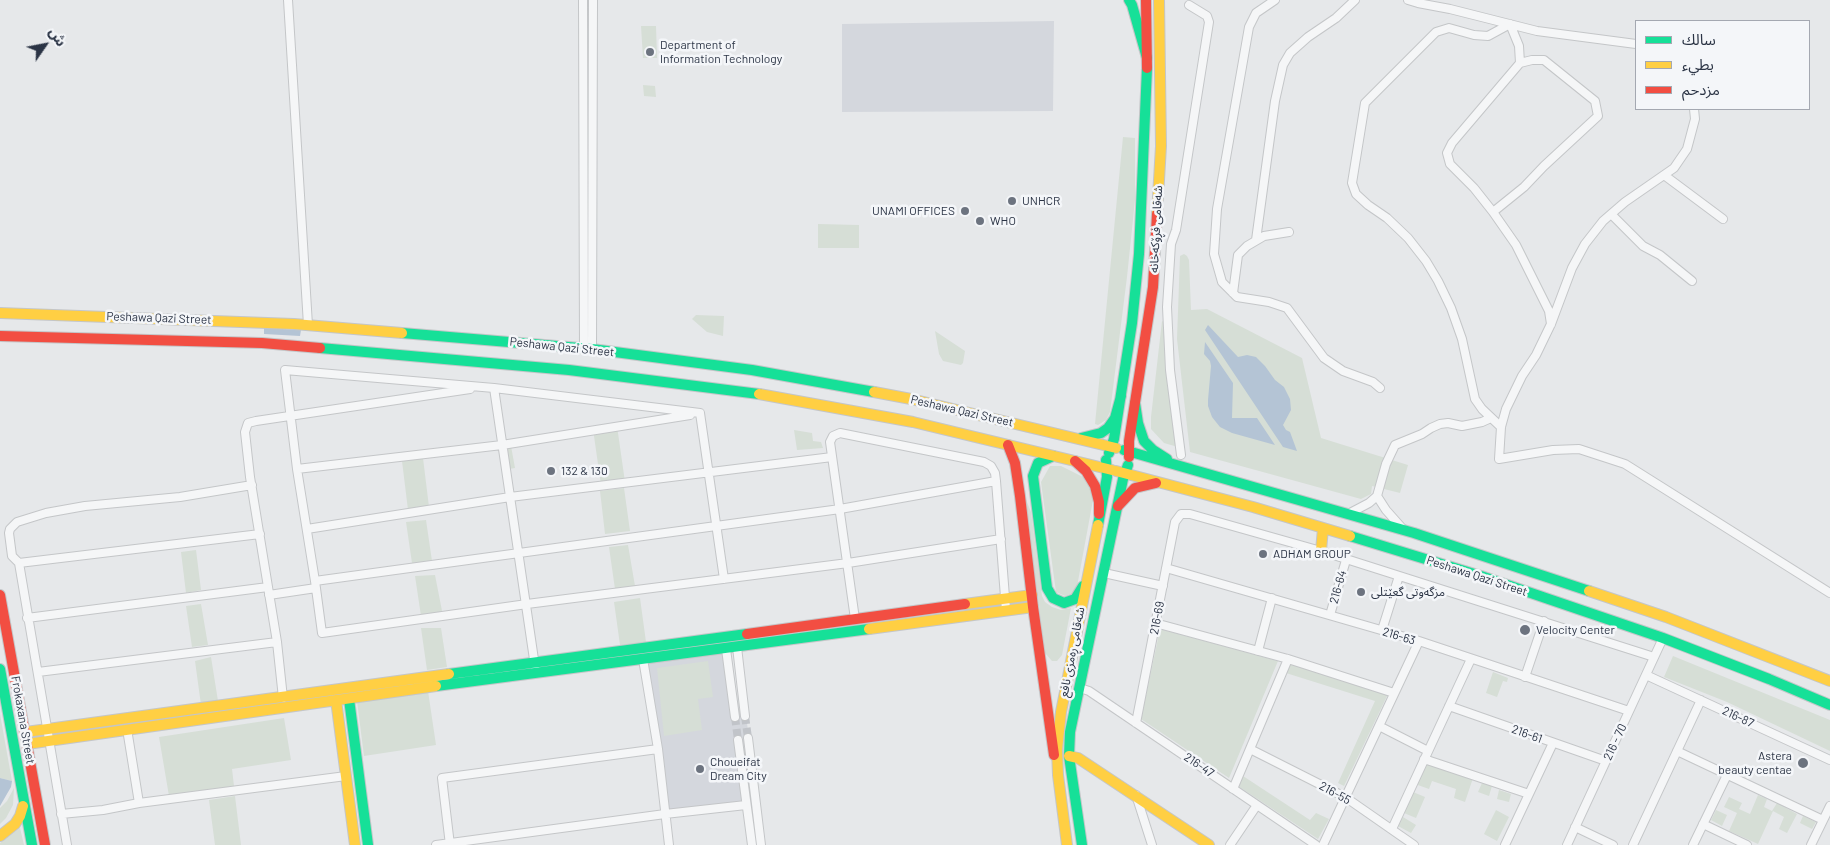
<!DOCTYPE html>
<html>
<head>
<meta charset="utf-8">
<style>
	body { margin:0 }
	#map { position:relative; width:1830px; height:845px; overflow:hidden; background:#e6e8ea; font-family:Barlow,"Noto Sans Arabic",sans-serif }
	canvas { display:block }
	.legend { position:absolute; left:1635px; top:20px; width:175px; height:90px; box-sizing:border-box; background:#f4f6f9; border:1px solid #a4a8b1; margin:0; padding:6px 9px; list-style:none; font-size:15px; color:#2b3445 }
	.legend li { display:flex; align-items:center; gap:10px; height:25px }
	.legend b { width:25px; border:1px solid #a4a8b1 }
	.north { position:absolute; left:20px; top:20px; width:50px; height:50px; -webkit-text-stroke:4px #f4f6f9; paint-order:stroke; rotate:57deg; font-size:14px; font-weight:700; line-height:20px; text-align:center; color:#2b3445 }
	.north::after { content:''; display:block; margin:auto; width:18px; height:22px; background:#2b3445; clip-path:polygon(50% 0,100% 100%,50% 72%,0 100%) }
</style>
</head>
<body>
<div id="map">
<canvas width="1830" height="845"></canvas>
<ul class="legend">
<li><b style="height:6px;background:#16e098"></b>سالك</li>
<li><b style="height:6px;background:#ffcf43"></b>بطيء</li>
<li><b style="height:6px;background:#f24e42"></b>مزدحم</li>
</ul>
<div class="north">ش</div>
</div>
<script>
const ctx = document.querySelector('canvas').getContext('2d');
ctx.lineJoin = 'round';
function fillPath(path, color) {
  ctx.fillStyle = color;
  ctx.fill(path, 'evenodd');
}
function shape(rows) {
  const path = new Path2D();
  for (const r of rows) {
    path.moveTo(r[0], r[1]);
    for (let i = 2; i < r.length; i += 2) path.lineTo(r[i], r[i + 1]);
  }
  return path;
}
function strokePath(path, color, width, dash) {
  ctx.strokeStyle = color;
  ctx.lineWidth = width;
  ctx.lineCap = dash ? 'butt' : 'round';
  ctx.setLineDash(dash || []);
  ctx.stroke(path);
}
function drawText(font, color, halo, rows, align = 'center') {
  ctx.font = font + ' Barlow,"Noto Sans Arabic",sans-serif';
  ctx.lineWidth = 5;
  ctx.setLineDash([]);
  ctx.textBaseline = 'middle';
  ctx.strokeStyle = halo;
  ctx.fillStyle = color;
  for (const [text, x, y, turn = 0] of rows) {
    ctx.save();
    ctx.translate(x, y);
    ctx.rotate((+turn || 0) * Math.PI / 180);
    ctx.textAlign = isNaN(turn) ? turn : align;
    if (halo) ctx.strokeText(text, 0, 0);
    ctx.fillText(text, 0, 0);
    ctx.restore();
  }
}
const built = shape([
	[1054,21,1053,111,842,112,842,24],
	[726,649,735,717,746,716,749,738,738,739,746,805,665,814,643,659]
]);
const green = shape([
	[641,26,656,26,657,58,643,58],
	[643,85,655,86,656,97,644,96],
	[1123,137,1135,138,1135,200,1127,277,1110,412,1106,420,1098,425,1095,424],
	[818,224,859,225,859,248,818,248],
	[1184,254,1187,256,1189,260,1191,310,1207,309,1302,358,1321,438,1408,465,1400,493,1372,486,1371,494,1361,499,1190,452,1177,339,1180,256],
	[696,315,724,316,723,336,707,332,692,319],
	[1162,321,1166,323,1168,390,1177,428,1178,447,1164,443,1151,429,1151,417],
	[935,331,965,351,963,363,961,365,943,361,939,354],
	[617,426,625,482,601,485,593,429],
	[794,430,812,433,813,441,821,442,823,448,797,450],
	[505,444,511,446,515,468,509,469],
	[423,458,429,507,408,510,402,461],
	[1050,466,1061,466,1087,479,1093,500,1076,592,1065,596,1056,592,1041,482],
	[624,488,630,531,605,534,600,491],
	[1025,497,1031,512,1042,596,1045,602,1052,607,1061,610,1071,608,1062,655,1057,661,1052,661,1045,653],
	[426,520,432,561,412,563,406,522],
	[628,545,635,586,615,589,609,547],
	[196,550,201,590,186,593,181,552],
	[435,575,443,616,421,616,415,576],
	[640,598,646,642,620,645,614,602],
	[201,604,208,645,192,647,186,606],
	[421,628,441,628,447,667,427,670],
	[1160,629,1278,661,1229,778,1141,719],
	[1673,656,1830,720,1830,751,1727,702,1664,677],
	[211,657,218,701,201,705,195,661],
	[708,661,713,697,698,699,702,730,664,736,657,668],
	[1291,663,1388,694,1344,786,1338,783,1375,701,1286,673],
	[1493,672,1508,678,1507,682,1503,681,1497,697,1486,693],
	[428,691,436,745,364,756,357,701],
	[0,714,12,781,0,778],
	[284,718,291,760,232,769,234,786,169,796,159,737],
	[1425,764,1473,778,1465,802,1454,798,1456,789,1432,781,1429,789,1415,784],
	[1243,776,1310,820,1316,813,1329,819,1318,839,1238,786],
	[1482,783,1492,786,1489,796,1478,792],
	[14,788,13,805,6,818,0,824,0,808,7,801],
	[1499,790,1511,794,1509,802,1497,799],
	[1413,792,1425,797,1416,818,1404,813],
	[1758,795,1767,799,1764,807,1772,811,1777,803,1797,814,1787,833,1779,829,1784,817,1773,811,1758,844,1729,831,1737,813,1724,807,1729,797,1742,803,1739,809,1750,814],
	[235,796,241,845,215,845,209,800],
	[1496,810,1509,817,1497,841,1484,834],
	[1716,810,1727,815,1722,826,1711,820],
	[1803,816,1816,822,1812,829,1800,823],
	[1403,817,1416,825,1411,833,1398,826],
	[20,828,24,845,0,845,0,843]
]);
const water = shape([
	[1208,325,1238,357,1247,355,1256,357,1265,366,1275,380,1284,387,1290,399,1291,410,1283,425,1286,430,1290,432,1297,451,1283,447,1205,330],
	[264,328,301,330,300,336,264,334],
	[1205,342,1233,383,1232,418,1257,418,1275,445,1232,433,1220,427,1212,417,1208,406,1208,400,1211,366,1210,361,1204,354],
	[0,778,12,781,11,787,0,806]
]);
const streetTunnel = shape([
	[745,716,748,738],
	[735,717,738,740]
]);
const street = shape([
	[288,0,308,325],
	[583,0,584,349],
	[1275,0,1256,13,1249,27,1217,209,1214,254,1222,282,1237,297,1269,302,1287,308,1324,358,1343,371,1373,382,1380,388],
	[1408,0,1418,3,1450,9,1537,31,1636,44],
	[1694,109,1695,119,1687,149,1674,168,1625,202,1603,221,1585,244,1572,268,1551,324,1536,355,1522,376,1506,409,1501,427,1499,459,1553,450,1579,449,1625,464,1830,593],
	[1664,175,1723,219],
	[1493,212,1524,187,1544,166,1598,116,1595,101,1544,60,1532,60,1520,63],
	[1611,214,1643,246,1660,255,1692,281],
	[1256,240,1275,101,1283,65,1290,53,1308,37,1336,18,1355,0],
	[1233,293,1238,255,1247,246,1264,236,1289,232],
	[592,349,593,0],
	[494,388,536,673],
	[700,413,494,388,285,370,297,469,315,581,322,633,527,604,848,563,1001,539],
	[700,413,724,579],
	[1501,427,1482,409,1475,399,1462,339,1451,308,1438,281,1426,261,1408,238,1387,218,1368,205,1356,194,1352,183,1365,103,1436,32,1449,28,1474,35,1488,36,1510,24,1519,46,1520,63,1452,143,1447,153,1450,164,1474,188,1493,212,1516,245,1549,311,1551,324],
	[1181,455,1170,370,1167,307,1171,244,1176,230,1209,22,1207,16,1189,5],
	[297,469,502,445,690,415],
	[1377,496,1386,510,1402,528],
	[1350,513,1369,503,1377,496,1386,464,1395,445,1422,434,1431,428,1440,424,1448,423,1462,426,1482,422,1491,418],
	[307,529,510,497,832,457],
	[19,563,260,534],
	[1166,568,1419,641,1629,711],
	[1104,573,1163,586],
	[315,581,840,509,996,481],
	[269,595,316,588],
	[1330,615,1346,560],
	[27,618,268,587],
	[855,619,830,442,833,436,840,433,984,462,991,466,995,473,996,481,1006,610],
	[1155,623,1288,659,1394,693],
	[1382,630,1399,576],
	[737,647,745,716],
	[726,649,735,717],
	[1258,651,1272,598],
	[643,659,658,749,669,845],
	[38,672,277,642],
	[1646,675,1830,760],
	[1525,677,1544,621],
	[1080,688,1089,691,1316,845],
	[283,698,277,642,250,477,245,432,248,423,256,421,470,389],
	[1449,706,1606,761],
	[1136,723,1175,522,1181,514,1190,514,1321,551,1654,657],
	[1379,726,1428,751],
	[127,729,139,803],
	[748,738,761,845],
	[738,740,752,845],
	[1250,749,1345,797,1414,845],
	[1677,751,1823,820],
	[1424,759,1529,794],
	[1233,789,1288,659],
	[1136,795,1152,845],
	[61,814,103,810,139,803,346,776],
	[1703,824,1747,845],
	[1575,827,1613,845],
	[1392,829,1471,659],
	[67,845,19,563,12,556,9,533,10,529,17,522,46,513,85,506,180,497,252,485],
	[436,845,665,814,746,805],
	[450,845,442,778,658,749],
	[1230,845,1257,805],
	[1323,845,1419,641],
	[1505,845,1553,743],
	[1567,845,1663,638],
	[1633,845,1701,700],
	[1693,845,1727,775],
	[1811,845,1830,806]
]);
const fast = shape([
	[1129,0,1132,5,1147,58],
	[402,333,592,349,752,370,874,392],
	[320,348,569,370,759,394],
	[1135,403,1138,423,1144,441,1153,450,1167,459],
	[1081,438,1101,433,1108,428,1115,418,1121,396],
	[1124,450,1414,533,1589,591],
	[1109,453,1114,439,1132,323,1139,254,1147,68],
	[1053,456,1038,463,1033,476,1047,588,1053,598,1064,603,1075,599,1083,586],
	[1098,525,1107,477,1106,460],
	[1350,536,1481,576,1663,638,1769,679,1830,705],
	[0,669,32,845],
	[449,674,747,634],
	[436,686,869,629],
	[349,699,368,845],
	[1082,845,1069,756,1070,732,1123,479,1128,465]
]);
const slow = shape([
	[1157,214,1161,146,1159,0],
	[0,313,294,324,402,333],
	[874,392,911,399,1116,448],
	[759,394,913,422,1112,470],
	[1116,471,1253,507,1350,536],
	[1321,551,1323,528],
	[1589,591,1666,617,1830,681],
	[965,604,1032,595],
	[869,629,1033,607],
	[336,700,355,845],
	[26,732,449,674],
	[27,744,436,686],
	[1069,756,1078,758,1209,845],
	[0,836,15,824,20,816,23,806],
	[1067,845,1058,775,1057,750,1061,712,1098,525]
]);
const jam = shape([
	[1146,0,1147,68],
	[0,336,262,343,320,348],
	[1008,445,1015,463,1020,496,1033,607,1054,755],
	[1129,457,1129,441,1153,287,1157,214],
	[1075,461,1086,471,1095,486,1099,502,1099,514],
	[1118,506,1135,488,1156,483],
	[0,595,45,845],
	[747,634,965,604]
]);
const markers = [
	[650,52,5,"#6c737f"],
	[1012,201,5,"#6c737f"],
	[965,211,5,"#6c737f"],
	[980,221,5,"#6c737f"],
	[551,471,5,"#6c737f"],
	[1263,554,5,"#6c737f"],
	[1361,592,5,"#6c737f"],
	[1525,630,6,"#6c737f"],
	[1803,763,6,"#6c737f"],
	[700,769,5,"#6c737f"]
];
const poiNames = [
	["Department of",660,45],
	["Information Technology",660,59],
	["UNHCR",1022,201],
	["UNAMI OFFICES",955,211,"right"],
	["WHO",990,221],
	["132 & 130",561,471],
	["ADHAM GROUP",1273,554],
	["مزگەوتی گعێتلی",1371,592],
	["Velocity Center",1536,630],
	["Astera",1792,756,"right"],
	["beauty centae",1792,770,"right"],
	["Choueifat",710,762],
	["Dream City",710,776]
];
const streetNames = [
	["شەقامی فڕۆکەخانە",1156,229,-87],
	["Peshawa Qazi Street",159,318,2],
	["Peshawa Qazi Street",562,347,6],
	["Peshawa Qazi Street",962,411,13],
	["Peshawa Qazi Street",1477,576,18],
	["216-64",1338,587,-74],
	["216-69",1157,618,-79],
	["216-63",1399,636,17],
	["شەقامی ڕەمزی نافع",1072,652,-79],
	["216-87",1738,717,25],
	["Frokaxana Street",23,720,80],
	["216-61",1527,734,20],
	["216 - 70",1615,742,-65],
	["216-47",1199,765,34],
	["216-55",1335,793,29]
];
fillPath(built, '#d4d7dd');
fillPath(green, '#d6ded6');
fillPath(water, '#b4c4d5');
strokePath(streetTunnel, '#c1c4c9', 8, [8, 4]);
strokePath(street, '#c4c6c8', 10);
strokePath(fast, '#c4c6c8', 12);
strokePath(slow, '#c4c6c8', 12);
strokePath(jam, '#c4c6c8', 12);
strokePath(street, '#f5f6f7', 8);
strokePath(fast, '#16e098', 10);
strokePath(slow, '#ffcf43', 10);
strokePath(jam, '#f24e42', 10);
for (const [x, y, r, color] of markers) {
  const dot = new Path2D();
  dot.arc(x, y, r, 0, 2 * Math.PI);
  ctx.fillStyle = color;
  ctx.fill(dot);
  strokePath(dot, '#f4f6f9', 2);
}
drawText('12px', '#2b3445', '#f4f6f9', poiNames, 'left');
drawText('12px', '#2b3445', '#f4f6f9', streetNames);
</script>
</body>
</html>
